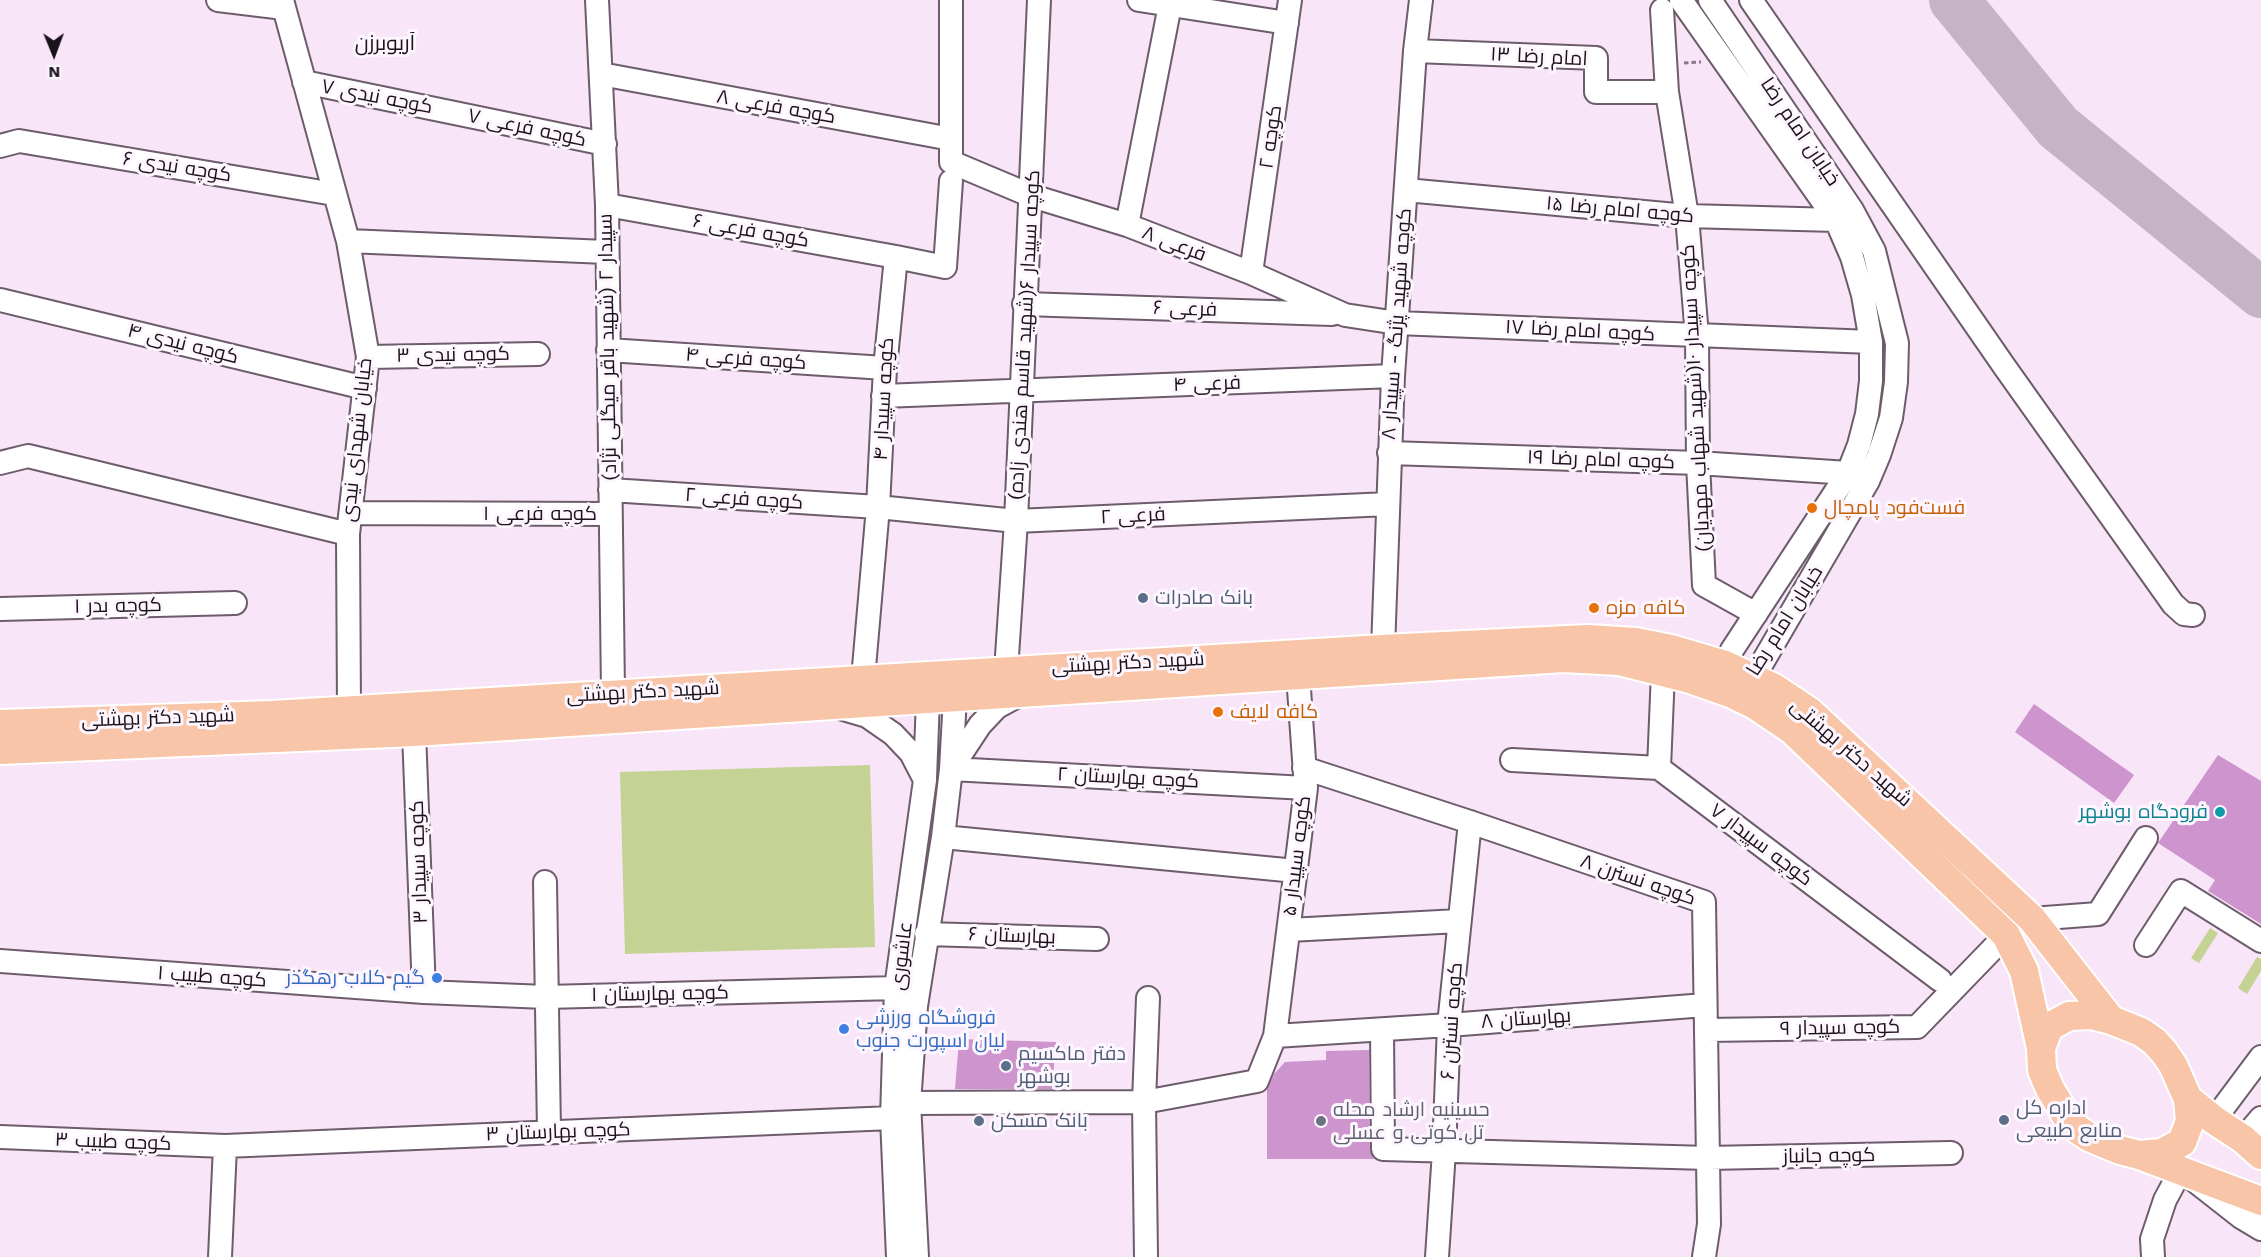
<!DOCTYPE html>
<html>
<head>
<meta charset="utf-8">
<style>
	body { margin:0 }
	#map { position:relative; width:2261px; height:1257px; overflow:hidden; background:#f8e5f7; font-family:"Work Sans",sans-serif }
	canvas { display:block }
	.north { position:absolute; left:24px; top:24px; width:60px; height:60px; -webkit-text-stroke:4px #fef6fe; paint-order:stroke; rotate:179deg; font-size:16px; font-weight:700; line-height:24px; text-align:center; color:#1a141a }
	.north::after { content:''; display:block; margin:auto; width:21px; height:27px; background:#1a141a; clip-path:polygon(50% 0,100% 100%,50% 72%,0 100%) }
</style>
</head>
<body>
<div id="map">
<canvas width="2261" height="1257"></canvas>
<div class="north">N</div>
</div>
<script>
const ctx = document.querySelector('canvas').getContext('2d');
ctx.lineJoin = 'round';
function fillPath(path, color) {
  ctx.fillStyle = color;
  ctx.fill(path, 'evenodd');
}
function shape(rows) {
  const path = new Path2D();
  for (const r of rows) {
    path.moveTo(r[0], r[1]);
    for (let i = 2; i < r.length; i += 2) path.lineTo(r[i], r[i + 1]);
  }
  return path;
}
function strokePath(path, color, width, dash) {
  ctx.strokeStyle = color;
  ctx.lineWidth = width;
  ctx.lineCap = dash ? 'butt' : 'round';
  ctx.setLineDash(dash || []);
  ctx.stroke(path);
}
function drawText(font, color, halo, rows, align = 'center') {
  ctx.font = font + ' "Work Sans",Cairo,sans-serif';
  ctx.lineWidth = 6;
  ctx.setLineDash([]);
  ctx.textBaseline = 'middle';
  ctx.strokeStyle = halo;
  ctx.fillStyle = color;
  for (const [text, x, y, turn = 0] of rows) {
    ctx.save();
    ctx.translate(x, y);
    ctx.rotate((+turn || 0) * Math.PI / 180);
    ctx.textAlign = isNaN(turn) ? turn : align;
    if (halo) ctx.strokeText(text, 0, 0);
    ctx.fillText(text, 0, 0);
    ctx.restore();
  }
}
const green = shape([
	[870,765,875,947,625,954,620,772],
	[2210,928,2218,933,2199,963,2191,958],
	[2257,957,2261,959,2261,971,2247,994,2238,988]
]);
const taxiway = shape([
	[1954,0,2058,127,2261,293]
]);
const building = shape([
	[2034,704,2134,775,2114,803,2015,732],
	[2218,755,2261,781,2261,924,2208,891,2215,880,2158,843],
	[959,1039,1056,1042,1052,1089,955,1089],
	[1369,1050,1370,1149,1374,1159,1267,1159,1267,1089,1274,1074,1285,1062,1326,1060,1326,1051]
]);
const path = shape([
	[1684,63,1701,62]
]);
const minor = shape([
	[218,0,284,8],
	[282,0,348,241,368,357,348,534,349,710],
	[597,0,607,205,613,694],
	[951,0,951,162,1032,196,1127,225,1251,273,1345,315,1397,323,1871,342],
	[1139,0,1287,23],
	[1681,0,1836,220,1852,257,1863,295,1871,342,1871,381,1867,414,1859,445,1848,473,1732,650,1725,665,1730,693,1754,677,1868,481,1879,455,1891,418,1896,382,1897,343,1874,251,1852,210,1710,0],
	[1751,0,2004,366,2173,604,2184,614,2193,615],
	[1662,10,1667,92,1687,216,1697,336,1698,463,1704,585,1756,614],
	[1415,51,1596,58,1596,92,1667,92],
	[601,74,951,139],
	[304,82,605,144],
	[0,146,19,141,334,194],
	[1406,190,1687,216,1836,220],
	[607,205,896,257],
	[1127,225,1171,0],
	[348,241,606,252],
	[1251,273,1290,0],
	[0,300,365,388],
	[1024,304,1332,314],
	[608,350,885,368],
	[368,357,538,354],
	[883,396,1393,376],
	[1389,453,1698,463,1848,473],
	[0,463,28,456,348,534],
	[610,490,878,507,1016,521,1388,504],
	[351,513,609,514],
	[0,609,235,603],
	[1383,649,1393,376,1415,51,1421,0],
	[1006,671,1016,521,1039,0],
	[1663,672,1659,768,1940,980],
	[863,679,878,507,885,368,896,257,945,267,951,181],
	[946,683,955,697,951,769,1306,788],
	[840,708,867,716,893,734,911,753,925,780,896,988,892,1118,898,1257],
	[414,732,424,992],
	[1512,760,1659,768],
	[1304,768,1470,822,1704,902,1709,1224,1704,1257],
	[925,778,928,699,936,684],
	[943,837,1296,871],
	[545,882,549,1132],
	[2032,919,2098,914,2146,838],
	[1289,930,1459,921],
	[926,934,1097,939],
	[2146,945,2181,891,2261,941],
	[0,961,424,992,546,997,896,988],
	[1382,1030,1383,1149,1708,1158,1951,1153],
	[1706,1030,1917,1027,2006,935],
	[1275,1036,1449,1025,1705,1005],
	[909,1103,1144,1102,1257,1081,1275,1036,1306,788,1298,675],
	[2214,1120,2261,1057],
	[0,1137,225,1146,892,1118],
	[2257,1144,2243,1139,2261,1118],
	[220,1257,225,1146],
	[917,1257,909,1103,916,1006,943,837,951,769,980,725,997,707,1021,694],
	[1146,1257,1144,1102,1148,998],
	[1437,1257,1444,1151,1449,1025,1470,822],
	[2153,1257,2152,1239,2165,1200,2181,1170,2241,1217,2261,1229]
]);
const major = shape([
	[0,724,272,715,1383,649,1588,639,1636,642,1671,649,1725,665,1774,688,1810,712,2032,919,2111,1020],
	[0,750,414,732,1564,658,1619,661,1690,679,1730,693,1755,705,1792,730,2006,935,2024,971,2041,1048],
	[2091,1015,2111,1020,2141,1032,2154,1041,2164,1052,2173,1065,2188,1099,2190,1121,2182,1142,2162,1153,2139,1155,2120,1150,2089,1137,2077,1129,2067,1117,2050,1089,2042,1070,2041,1048,2049,1027,2069,1016,2091,1015],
	[2188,1099,2214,1120,2243,1139,2261,1155],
	[2139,1155,2261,1201]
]);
const markers = [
	[1812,508,6,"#e8710a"],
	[1143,598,6,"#5c6f8a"],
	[1594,608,6,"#e8710a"],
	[1218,712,6,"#e8710a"],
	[2220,812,6,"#0f9aa8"],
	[437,978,6,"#3f7fe0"],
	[844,1029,6,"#3f7fe0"],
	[1006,1066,6,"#5c6f8a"],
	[2004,1120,6,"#5c6f8a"],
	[979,1121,6,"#5c6f8a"],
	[1321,1121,6,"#6b7280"]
];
const streetNames = [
	["امام رضا ۱۳",1539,57,3],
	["کوچه نیدی ۷",377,97,11],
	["کوچه فرعی ۸",776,107,10],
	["کوچه فرعی ۷",527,128,12],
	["خیابان امام رضا",1800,132,56],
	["کوچه ۲",1271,137,-82],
	["کوچه نیدی ۶",177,167,9],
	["کوچه امام رضا ۱۵",1620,210,5],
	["کوچه فرعی ۶",751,231,10],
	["فرعی ۸",1174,244,21],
	["فرعی ۶",1185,309,2],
	["کوچه شهید پژنگ - سپیدار ۸",1397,324,-86],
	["کوچه امام رضا ۱۷",1580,331,3],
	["کوچه سپیدار ۶(شهید قاسم هندی زاده)",1025,335,-87],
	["کوچه نیدی ۴",183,344,14],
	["سپیدار ۲ (شهید باقر میگلی نژاد)",608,347,-91],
	["کوچه نیدی ۳",453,355,-1],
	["کوچه فرعی ۴",746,359,4],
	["فرعی ۴",1207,384,-2],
	["کوچه سپیدار ۱۰(شهید شهاب مهدیان)",1696,398,-93],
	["کوچه سپیدار ۴",884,399,-87],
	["خیابان شهدای نیدی",357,440,-84],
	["کوچه امام رضا ۱۹",1601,460,2],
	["کوچه فرعی ۲",744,499,4],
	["کوچه فرعی ۱",540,514],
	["فرعی ۲",1133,516,-3],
	["کوچه بدر ۱",118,606,-1],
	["خیابان امام رضا",1785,621,-58],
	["شهید دکتر بهشتی",1128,663,-3],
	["شهید دکتر بهشتی",643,692,-3],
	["شهید دکتر بهشتی",158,718,-2],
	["شهید دکتر بهشتی",1851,753,41],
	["کوچه بهارستان ۲",1128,778,3],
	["کوچه سپیدار ۷",1761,845,37],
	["کوچه سپیدار ۵",1297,856,-83],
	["کوچه سپیدار ۳",419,862,-92],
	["کوچه نسترن ۸",1638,880,19],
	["بهارستان ۶",1012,936,2],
	["عاشوری",902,956,-83],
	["کوچه طبیب ۱",212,977,4],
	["کوچه بهارستان ۱",660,994,-1],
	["بهارستان ۸",1526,1019,-4],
	["کوچه نسترن ۶",1452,1021,-86],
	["کوچه سپیدار ۹",1840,1028,-1],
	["کوچه بهارستان ۳",558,1132,-2],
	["کوچه طبیب ۳",113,1142,2],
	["کوچه جانباز",1829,1156,-1]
];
const foodNames = [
	["فست‌فود پامچال",1824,508],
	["کافه مزه",1606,608],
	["کافه لایف",1230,712]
];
const serviceNames = [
	["بانک صادرات",1155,598],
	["دفتر ماکسیم",1018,1054],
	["بوشهر",1018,1077],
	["اداره کل",2016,1108],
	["منابع طبیعی",2016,1131],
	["بانک مسکن",991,1121]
];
const cultureNames = [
	["فرودگاه بوشهر",2208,812]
];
const shopNames = [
	["گیم کلاب رهگذر",425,978],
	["فروشگاه ورزشی",856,1018,"left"],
	["لیان اسپورت جنوب",856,1041,"left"]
];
const worshipNames = [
	["حسینیه ارشاد محله",1333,1110],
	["تل کوتی و عسلی",1333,1133]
];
const neighbourhoodNames = [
	["آریو‌برزن",385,44]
];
fillPath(green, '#c4d393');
strokePath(taxiway, '#c4b4c4', 50);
fillPath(building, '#ce94cd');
strokePath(minor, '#6c5c6c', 26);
strokePath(major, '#fff', 32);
strokePath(path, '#867985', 3, [4.5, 3]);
strokePath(minor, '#fff', 22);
strokePath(major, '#f8c5a8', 28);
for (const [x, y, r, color] of markers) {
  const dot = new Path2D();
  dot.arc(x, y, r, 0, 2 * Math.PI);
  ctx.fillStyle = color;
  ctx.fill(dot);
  strokePath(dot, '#fef6fe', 2);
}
drawText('20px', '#1a141a', '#fef6fe', streetNames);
drawText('20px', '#c56008', '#fef6fe', foodNames, 'left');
drawText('20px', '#4e5e75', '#fef6fe', serviceNames, 'left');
drawText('20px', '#0d838f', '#fef6fe', cultureNames, 'right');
drawText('20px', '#366cbe', '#fef6fe', shopNames, 'right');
drawText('20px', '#5b616d', '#fef6fe', worshipNames, 'left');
drawText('21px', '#1a141a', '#fef6fe', neighbourhoodNames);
</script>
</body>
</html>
